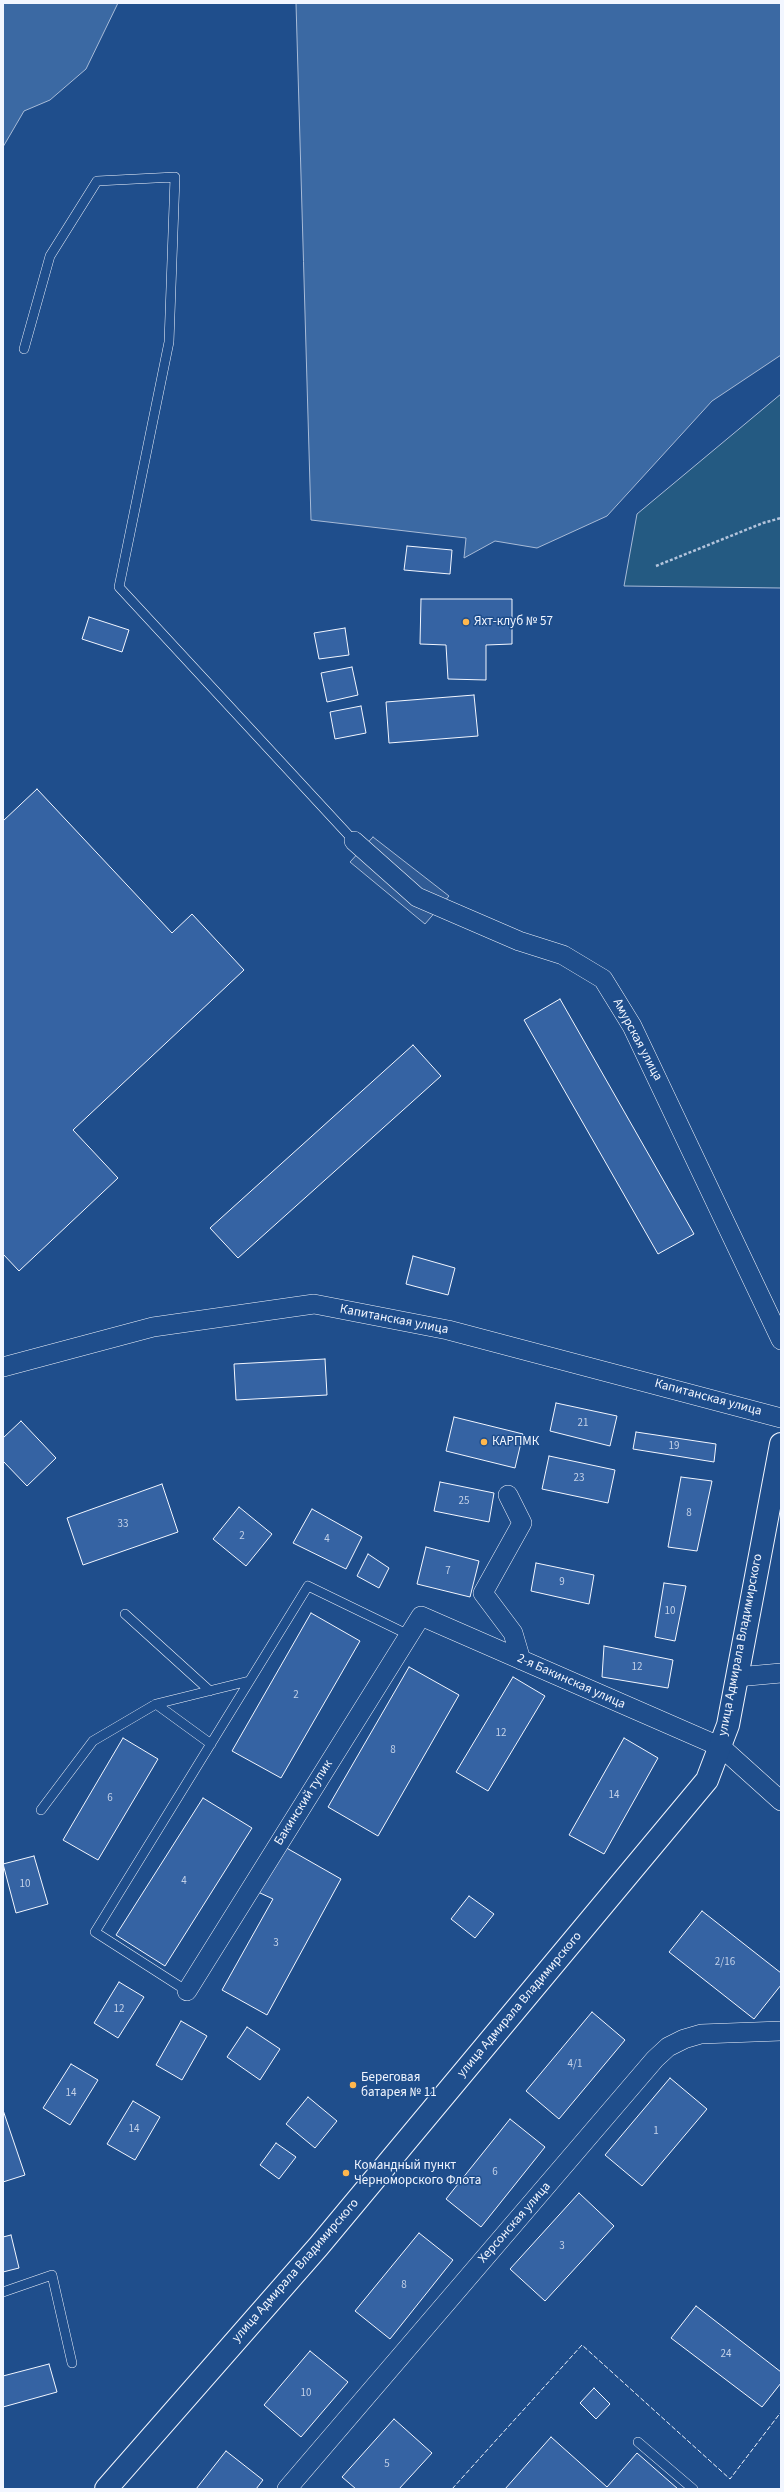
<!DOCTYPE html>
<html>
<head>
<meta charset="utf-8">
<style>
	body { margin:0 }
	#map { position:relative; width:784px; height:2492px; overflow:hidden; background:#1f4e8c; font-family:"Source Sans 3",sans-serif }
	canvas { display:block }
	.frame { position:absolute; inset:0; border:4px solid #f2f6ff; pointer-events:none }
</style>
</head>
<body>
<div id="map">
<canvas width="784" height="2492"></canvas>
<div class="frame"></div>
</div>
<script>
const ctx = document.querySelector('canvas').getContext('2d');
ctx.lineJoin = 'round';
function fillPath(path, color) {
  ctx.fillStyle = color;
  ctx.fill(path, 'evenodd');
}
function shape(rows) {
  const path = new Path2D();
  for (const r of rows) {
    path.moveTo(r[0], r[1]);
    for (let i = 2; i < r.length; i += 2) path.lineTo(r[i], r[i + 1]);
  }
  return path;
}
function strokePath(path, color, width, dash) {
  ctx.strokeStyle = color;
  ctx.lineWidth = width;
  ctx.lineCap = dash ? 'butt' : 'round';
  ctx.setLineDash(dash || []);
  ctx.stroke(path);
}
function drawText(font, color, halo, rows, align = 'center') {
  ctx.font = font + ' "Source Sans 3",sans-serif';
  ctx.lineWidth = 3;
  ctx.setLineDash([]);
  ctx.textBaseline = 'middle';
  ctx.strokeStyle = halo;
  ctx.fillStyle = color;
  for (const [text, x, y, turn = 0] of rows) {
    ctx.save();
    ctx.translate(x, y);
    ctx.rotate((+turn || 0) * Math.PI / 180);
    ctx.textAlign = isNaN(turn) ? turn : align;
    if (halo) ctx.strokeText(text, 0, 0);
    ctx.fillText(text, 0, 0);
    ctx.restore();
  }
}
const green = shape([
	[781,394,781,588,624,586,637,514,781,394]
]);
const parking = shape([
	[373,837,449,896,425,924,350,862,373,837]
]);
const water = shape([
	[3,3,118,3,86,69,50,100,24,111,3,147,3,3],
	[296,3,781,3,781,355,712,401,607,516,537,548,495,541,464,558,466,538,311,520,296,3]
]);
const building = shape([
	[407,546,452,550,450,574,404,570,407,546],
	[421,599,512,599,512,644,486,645,486,680,448,679,446,645,420,644,421,599],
	[89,617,129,630,122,652,82,639,89,617],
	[345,628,349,655,319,659,314,633,345,628],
	[352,667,358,695,327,702,321,673,352,667],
	[474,695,478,736,389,743,386,702,474,695],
	[361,706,366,733,335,739,330,712,361,706],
	[37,789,172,933,192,914,244,970,73,1130,118,1178,19,1271,3,1254,3,821,37,789],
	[560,999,694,1234,658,1254,524,1020,560,999],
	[413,1045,441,1076,238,1258,210,1228,413,1045],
	[413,1256,455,1268,448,1295,406,1284,413,1256],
	[325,1359,327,1395,236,1400,234,1364,325,1359],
	[556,1403,617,1416,610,1446,550,1431,556,1403],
	[454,1417,523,1434,515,1468,446,1451,454,1417],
	[21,1421,56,1458,27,1486,3,1461,3,1438,21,1421],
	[636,1432,716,1444,714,1462,633,1449,636,1432],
	[549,1456,615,1470,608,1503,542,1489,549,1456],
	[681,1477,712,1481,697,1551,668,1547,681,1477],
	[440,1482,494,1493,489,1522,434,1511,440,1482],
	[162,1484,178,1532,83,1565,67,1518,162,1484],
	[239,1507,272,1534,246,1566,213,1539,239,1507],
	[312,1509,362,1537,346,1569,293,1543,312,1509],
	[426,1547,479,1561,470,1597,417,1584,426,1547],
	[368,1554,389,1568,379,1588,357,1576,368,1554],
	[536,1563,594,1575,589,1604,531,1591,536,1563],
	[664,1583,686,1586,675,1641,655,1637,664,1583],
	[311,1613,360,1641,281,1778,232,1751,311,1613],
	[604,1646,673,1660,668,1688,602,1677,604,1646],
	[409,1667,459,1695,378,1836,328,1807,409,1667],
	[513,1677,545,1696,488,1791,456,1772,513,1677],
	[123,1738,158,1759,98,1860,63,1840,123,1738],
	[624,1738,658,1758,604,1854,569,1835,624,1738],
	[203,1798,252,1828,165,1966,116,1935,203,1798],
	[283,1846,341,1879,267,2015,222,1990,273,1899,258,1892,283,1846],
	[34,1856,48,1904,16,1913,3,1864,34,1856],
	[469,1896,494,1914,475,1938,451,1919,469,1896],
	[702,1911,781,1973,781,1985,754,2019,669,1952,702,1911],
	[119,1982,144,1997,118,2038,94,2023,119,1982],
	[592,2012,625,2040,559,2119,526,2091,592,2012],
	[181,2021,207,2036,182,2080,156,2065,181,2021],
	[247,2027,280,2049,260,2080,227,2057,247,2027],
	[71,2064,98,2080,70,2125,43,2108,71,2064],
	[670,2078,707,2109,642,2186,605,2155,670,2078],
	[308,2097,337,2121,315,2148,286,2124,308,2097],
	[133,2101,160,2117,135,2160,107,2144,133,2101],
	[3,2110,25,2175,3,2182,3,2110],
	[510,2119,545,2147,481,2227,446,2199,510,2119],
	[276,2143,296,2157,279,2179,260,2165,276,2143],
	[579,2193,614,2226,545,2301,510,2269,579,2193],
	[419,2233,453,2260,390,2339,355,2311,419,2233],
	[11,2235,19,2268,3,2272,3,2237,11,2235],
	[696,2306,781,2372,781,2383,762,2407,671,2338,696,2306],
	[310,2351,348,2382,301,2437,264,2405,310,2351],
	[49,2364,57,2392,3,2407,3,2376,49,2364],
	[594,2388,610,2404,596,2419,580,2403,594,2388],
	[394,2419,432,2453,399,2489,356,2489,342,2477,394,2419],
	[551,2437,607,2487,637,2453,678,2489,505,2489,551,2437],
	[226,2451,263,2480,256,2489,196,2489,226,2451]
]);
const path = shape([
	[656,566,763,523,781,518]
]);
const service = shape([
	[24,349,50,256,97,181,175,177,169,342,119,587,354,841],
	[125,1614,210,1691],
	[156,1704,249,1681],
	[41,1810,93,1741,156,1704,211,1744],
	[187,1991,95,1932,308,1586,409,1635],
	[3,2292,52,2275,72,2363],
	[638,2442,693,2489]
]);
const minor = shape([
	[354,841,417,897,519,941,563,955,603,979,632,1026,781,1340],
	[3,1367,153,1327,314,1304,448,1330,781,1418],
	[508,1495,522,1523,483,1593,513,1633,521,1660],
	[737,1677,781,1673],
	[187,1991,421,1616,721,1747,781,1801],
	[287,2489,655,2059,668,2047,684,2039,701,2034,781,2031]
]);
const secondary = shape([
	[106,2489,318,2247,707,1780,728,1725,781,1444]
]);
const fence = shape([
	[452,2489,582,2345,730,2479,781,2412]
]);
const markers = [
	[466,622,4,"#ffb74d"],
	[484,1442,4,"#ffb74d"],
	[353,2085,4,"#ffb74d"],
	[346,2173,4,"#ffb74d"]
];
const numberNames = [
	["21",583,1424],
	["19",674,1447],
	["23",579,1479],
	["25",464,1502],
	["8",689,1514],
	["33",123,1525],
	["2",242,1537],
	["4",327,1540],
	["7",448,1572],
	["9",562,1583],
	["10",670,1612],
	["12",637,1668],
	["2",296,1696],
	["12",501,1734],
	["8",393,1751],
	["14",614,1796],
	["6",110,1799],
	["4",184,1882],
	["10",25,1885],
	["3",276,1944],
	["2/16",725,1963],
	["12",119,2010],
	["4/1",575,2065],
	["14",71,2094],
	["14",134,2130],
	["1",656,2132],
	["6",495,2173],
	["3",562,2247],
	["8",404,2286],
	["24",726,2355],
	["10",306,2394],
	["5",387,2465]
];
const poiNames = [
	["Яхт-клуб № 57",474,622],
	["КАРПМК",492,1442],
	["Береговая",361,2078],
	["батарея № 11",361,2093],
	["Командный пункт",354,2166],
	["Черноморского Флота",354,2181]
];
const streetNames = [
	["Амурская улица",637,1040,62],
	["Капитанская улица",394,1320,11],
	["Капитанская улица",708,1398,15],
	["улица Адмирала Владимирского",741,1645,-79],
	["2-я Бакинская улица",571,1682,24],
	["Бакинский тупик",304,1803,-58],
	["улица Адмирала Владимирского",520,2005,-50],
	["Херсонская улица",515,2223,-49],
	["улица Адмирала Владимирского",296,2271,-49]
];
fillPath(green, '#245a82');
strokePath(green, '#a8bbd7', 1);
fillPath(parking, '#305b95');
strokePath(parking, '#a8bbd7', 1);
fillPath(water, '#3b69a3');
strokePath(water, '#a8bbd7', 1);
fillPath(building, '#3563a3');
strokePath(building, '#f2f6ff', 1);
strokePath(service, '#f2f6ff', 10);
strokePath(minor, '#f2f6ff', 20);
strokePath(secondary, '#f2f6ff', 24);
strokePath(path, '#b3c4dc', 2.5, [3, 2]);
strokePath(service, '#1f4e8c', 9);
strokePath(minor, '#1f4e8c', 19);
strokePath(secondary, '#1f4e8c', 22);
strokePath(fence, '#f2f6ff', 1, [5, 2]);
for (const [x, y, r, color] of markers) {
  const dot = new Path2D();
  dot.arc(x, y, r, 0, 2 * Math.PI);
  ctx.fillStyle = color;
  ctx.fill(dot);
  strokePath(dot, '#1f4e8c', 1.5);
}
drawText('11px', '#c3d1e8', null, numberNames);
drawText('13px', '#f2f6ff', '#1f4e8c', poiNames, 'left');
drawText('13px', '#f2f6ff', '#1f4e8c', streetNames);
</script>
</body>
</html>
